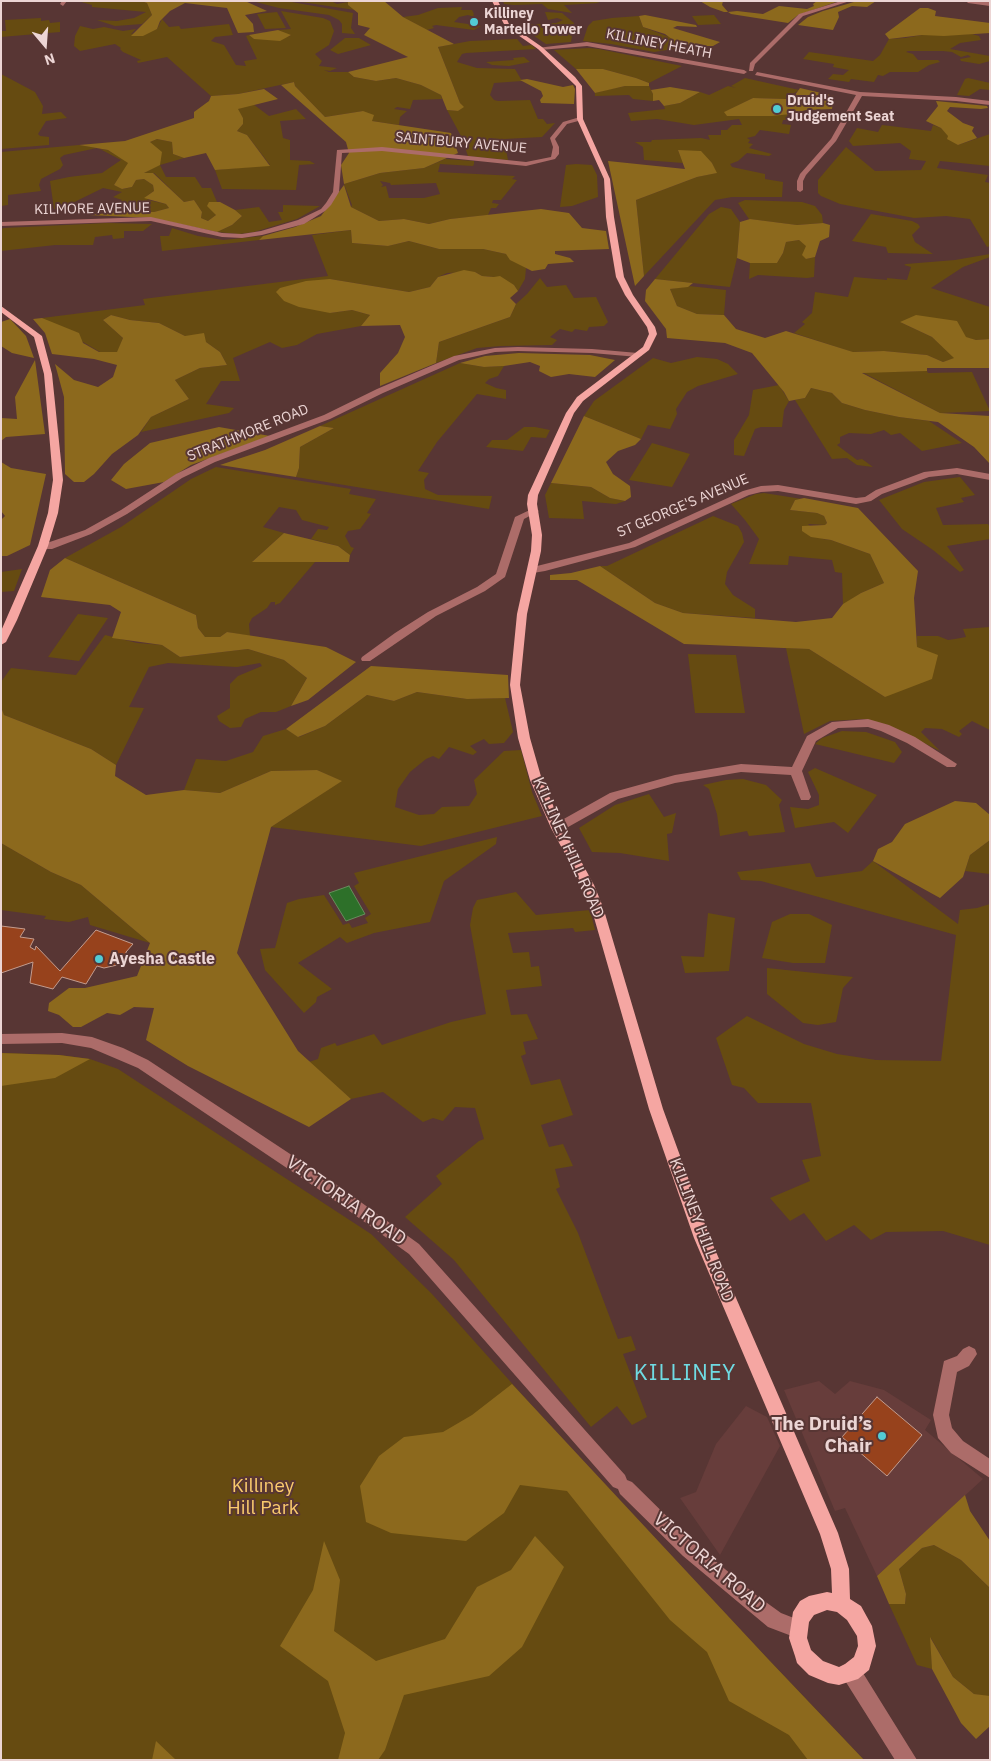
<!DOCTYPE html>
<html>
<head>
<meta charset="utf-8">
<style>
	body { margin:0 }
	#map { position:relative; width:991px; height:1761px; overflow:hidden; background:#583634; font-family:"IBM Plex Sans",sans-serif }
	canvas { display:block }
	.frame { position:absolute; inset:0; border:2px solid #ecd5d4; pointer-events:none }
	.north { position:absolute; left:20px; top:20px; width:50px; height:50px; -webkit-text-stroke:4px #583634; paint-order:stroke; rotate:162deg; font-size:14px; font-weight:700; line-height:20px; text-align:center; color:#ecd5d4 }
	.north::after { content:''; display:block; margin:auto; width:18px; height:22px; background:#ecd5d4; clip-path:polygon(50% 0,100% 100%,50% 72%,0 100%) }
</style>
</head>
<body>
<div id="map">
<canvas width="991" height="1761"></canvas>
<div class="frame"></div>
<div class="north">N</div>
</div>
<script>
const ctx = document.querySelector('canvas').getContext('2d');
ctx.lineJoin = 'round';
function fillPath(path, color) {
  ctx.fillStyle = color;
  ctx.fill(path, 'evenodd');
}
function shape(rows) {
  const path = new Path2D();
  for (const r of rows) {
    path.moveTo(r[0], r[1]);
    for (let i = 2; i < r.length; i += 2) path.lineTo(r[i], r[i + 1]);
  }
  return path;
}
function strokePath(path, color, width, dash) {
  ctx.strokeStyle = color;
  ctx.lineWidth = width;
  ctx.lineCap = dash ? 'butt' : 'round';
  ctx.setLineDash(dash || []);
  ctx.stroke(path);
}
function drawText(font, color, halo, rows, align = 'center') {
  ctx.font = font + ' "IBM Plex Sans",sans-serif';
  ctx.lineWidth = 4;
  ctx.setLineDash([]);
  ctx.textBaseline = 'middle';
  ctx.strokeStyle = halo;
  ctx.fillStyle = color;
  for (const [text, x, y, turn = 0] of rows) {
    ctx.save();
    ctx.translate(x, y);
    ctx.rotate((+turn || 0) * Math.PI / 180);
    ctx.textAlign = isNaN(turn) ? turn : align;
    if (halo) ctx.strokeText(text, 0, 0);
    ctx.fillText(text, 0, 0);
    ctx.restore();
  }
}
const built = shape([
	[819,1381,835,1394,850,1381,884,1390,931,1420,925,1430,983,1479,877,1576,845,1508,835,1511,784,1390],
	[746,1406,767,1417,780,1446,720,1555,680,1498,696,1492,716,1444]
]);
const green = shape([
	[78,1,141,1,147,3,152,15,142,24,115,26,97,20,117,21,134,18,146,12,92,7,92,5],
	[252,1,286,1,353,13,351,28,355,34,342,33,342,24,339,20,329,15,279,8],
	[295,1,331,1,337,4,348,2,348,5,355,10],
	[503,1,593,1,600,3,564,5,572,13,548,9,542,4,514,5,504,4],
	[462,7,461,10,472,10,474,14,473,15,478,18,468,15,459,17,454,22,481,26,474,30,436,25,432,26,434,28,427,30,403,17,418,15,438,8],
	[281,11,323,18,330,21,334,31,329,45,315,54,322,61,319,66,337,68,330,71,324,70,329,72,348,72,354,77,376,81,396,78,421,85,441,95,442,99,413,100,410,109,397,107,394,109,407,111,400,117,399,125,372,121,363,111,325,117,295,86,294,82,238,94,211,96,167,57,138,63,137,61,141,60,123,52,120,49,121,48,115,44,80,51,74,46,75,36,80,26,93,29,104,27,123,31,136,29,131,34,157,29,162,19,169,27,179,26,181,29,229,24,233,35,215,37,211,41,224,45,236,65,246,66,244,61,257,59,246,36,249,35,254,39,291,36,278,30,291,29],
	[277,12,286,28,265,29,257,14],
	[545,12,562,13,574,23,571,42,546,44,518,25,556,23,563,20,557,18,548,20],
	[714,15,721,24,698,25,692,16],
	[639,16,643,27,693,46,654,52,611,44,583,41,588,26,593,21,612,18],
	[41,18,41,21,49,20,50,23,60,22,60,32,1,37,1,31,6,31,5,20],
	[972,34,979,36,981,40,960,43,950,49,990,56,990,61,979,64,961,61,960,59,971,57,968,55,961,57,952,52,943,51,908,51,906,52,913,54,918,60,938,60,940,62,929,65,918,72,890,72,883,76,878,75,874,82,851,79,849,82,828,79,833,74,843,75,849,70,833,67,834,64,803,59,809,52,873,61,880,55,889,39,905,38,922,35],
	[345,38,359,38,371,45,338,54,330,50],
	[517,39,523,46,532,45,536,49,466,53,462,54,457,62,477,68,515,69,522,81,494,83,490,95,494,100,498,101,530,100,538,119,543,119,547,124,555,123,542,137,504,139,508,160,468,156,461,136,447,110,458,111,463,107,460,103,438,47,470,41],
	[589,48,599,49,682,66,649,83,636,78,603,69,576,69,554,50],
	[524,57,530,62,509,66,492,65,486,62,514,60,513,58],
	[1,74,35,92,43,106,42,114,61,112,67,118,46,121,38,134,40,136,49,137,49,145,1,149],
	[745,78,799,90,785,99,753,98,725,112,728,116,787,114,788,120,783,120,782,124,791,125,789,134,760,130,755,136,747,138,750,140,748,143,753,144,749,148,772,154,769,156,747,153,738,161,730,164,732,167,765,174,765,179,783,182,782,197,732,197,715,200,644,276,636,200,697,177,716,173,712,163,705,157,678,150,683,163,644,160,643,147,635,142,651,142,652,140,701,138,710,140,708,135,721,135,721,130,727,130,732,125,742,125,739,119,694,125,657,119,631,121,628,113,665,109,664,106,680,103,700,92,709,95,728,86,736,88,731,86],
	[968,78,990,83,990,90,980,89,969,96,957,95,965,79],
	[625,86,649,86,653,94,653,101,633,99,629,95,595,96,595,93,606,90],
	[253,104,269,116,296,109,306,119,280,121,283,138,290,140,290,160,310,161,315,164,299,165,296,190,222,189,215,170,270,165,247,135,237,131,243,124,243,118,237,109],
	[882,125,931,131,933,125,941,128,958,145,990,134,990,166,940,161,937,168,988,175,985,182,990,183,990,246,987,247,970,219,946,216,914,218,840,204,821,196,818,193,818,180,846,147,875,171,921,170,926,161,909,159,911,151,900,143,853,146,849,141,857,128,878,132],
	[157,139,172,142,173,154,184,158,160,165,166,177,195,177,202,188,211,188,217,202,209,202,216,215,208,221,201,218,202,212,194,200,184,202,154,173,144,173,160,164,150,142],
	[79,145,97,148,64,155,60,158,63,165,60,169,41,179,39,185,41,191,8,195,8,205,1,206,1,152],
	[100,149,108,150,129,163,114,185,123,189,132,187,136,180,144,179,153,185,154,191,147,196,148,200,166,204,169,208,154,212,129,211,104,212,122,200,113,197,122,192,103,188,60,209,54,209,50,181,69,177,102,173,121,160],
	[445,159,474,161,474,164,473,166,440,164,438,172,515,176,512,179,517,180,501,200,493,200,492,203,499,204,496,208,491,208,488,215,450,219,429,224,404,219,379,221,351,207,352,205,344,184,380,173,424,168],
	[380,181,390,183,391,185,436,183,440,194,424,198,389,198,386,186,381,187,383,185],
	[576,164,592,165,597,175,598,197,572,206,560,207,566,165],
	[745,200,802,202,815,206,822,215,823,223,797,225,749,219,738,203],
	[283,205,320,206,297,219,254,232,239,234,217,232,232,225,242,216,235,210,259,207,269,222,282,220,278,212,283,212],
	[721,207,731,209,740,222,737,258,730,287,655,279,709,214],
	[871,214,912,221,918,224,920,227,912,235,915,242,933,254,888,253,886,247,852,241],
	[107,223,152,224,143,231,124,231,124,238,113,239,112,235,95,237,93,245,55,245,1,251,1,229,4,228],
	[172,228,198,236,223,240,263,236,259,240,162,251,160,236,169,236],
	[351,230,352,243,388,246,409,241,439,249,483,249,506,254,526,268,525,279,518,291,514,285,494,277,482,276,475,272,447,273,438,277,430,287,409,292,330,279,330,313,352,310,370,315,361,326,317,334,297,345,282,348,270,342,233,358,240,381,221,381,206,404,234,408,229,413,141,432,151,417,189,399,175,380,200,368,227,365,220,352,206,342,185,336,159,323,130,320,111,315,103,320,123,338,118,352,100,352,42,318,145,305,143,299,328,276,312,235],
	[799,240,806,245,806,259,815,257,814,277,807,278,758,275,749,279,750,263,777,263,783,253,786,242],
	[990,254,990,257,963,267,931,288,990,307,990,339,976,340,900,322,932,337,955,358,943,362,927,355,884,351,852,352,794,333,805,324,802,322,812,313,815,292,848,297,854,277,887,280,887,278,907,280,911,267,904,265,906,264,955,260],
	[540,278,547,287,566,285,574,298,596,297,608,322,604,326,589,327,587,331,575,329,572,332,560,329,550,337,557,340,552,345,501,346,477,348,436,363,439,342,510,317,516,304,527,294],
	[689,286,726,290,724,315,697,314,677,306,670,289],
	[697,357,717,359,728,364,738,374,698,386,687,392,676,409,677,414,670,429,648,425,641,439,584,416,594,401,653,358,671,363],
	[460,363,484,367,504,366,498,376,489,379,485,383,496,388,506,390,506,399,477,394,437,442,418,471,429,473,424,480,425,489,438,495,492,496,489,509,296,477,299,468,300,447,334,428,320,426],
	[927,371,928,373,972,372,990,411,940,413,862,372],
	[779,385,789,401,784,410,782,427,761,427,755,429,744,456,734,455,734,440,749,415,753,390],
	[811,388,832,393,842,403,865,410,899,417,929,421,962,443,922,451,900,433,891,435,884,430,871,434,849,433,840,437,840,443,837,445,857,460,862,459,873,467,857,465,847,458,832,459,795,400,805,398],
	[524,427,535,427,550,430,546,438,531,437,523,451,486,447,492,440,507,440],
	[652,443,690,454,672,487,629,480],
	[216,467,351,489,349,494,376,499,367,513,371,514,360,529,348,531,345,536,351,547,354,548,350,555,338,546,311,539,318,529,327,530,329,527,302,520,296,510,279,507,263,527,284,533,253,561,315,562,280,603,275,605,275,602,271,602,267,608,252,618,249,624,250,636,227,632,220,637,205,637,198,628,196,615,65,558,121,527,191,479],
	[960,477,975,495,961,498,964,502,936,508,943,525,988,524,990,527,990,539,947,546,964,570,960,572,933,550,902,529,879,500,924,482],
	[551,483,591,487,610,498,625,501,616,504,582,501,584,519,549,518,545,495],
	[764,493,802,499,795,500,790,510,817,513,824,516,827,523,825,525,808,524,823,539,831,540,870,554,884,583,861,593,843,605,842,573,835,572,832,560,789,556,788,565,749,564,759,539,745,520,731,504,756,494],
	[713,516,738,526,742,533,744,542,727,572,725,584,733,595,755,609,755,618,683,613,655,603,600,566,607,566],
	[22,569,14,591,1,592,1,572],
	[78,614,108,618,79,661,48,657],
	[990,627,990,730,972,721,959,731,962,734,959,737,942,729,925,728,921,732,940,751,888,725,864,719,830,721,804,734,786,648,809,649,885,697,917,647,917,636,938,636,948,640,955,639,966,637,963,629],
	[105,635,137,643,162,645,180,657,248,649,284,660,307,678,291,706,276,712,261,712,245,719,241,727,230,728,219,721,217,716,230,708,230,684,238,676,262,666,260,663,237,667,168,663,149,667,129,707,144,708,116,765,91,749,4,715,1,707,1,682,11,668,76,675],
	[688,654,736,655,745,713,695,713],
	[417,692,467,699,505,698,513,732,504,743,489,744,484,739,470,746,477,752,473,755,449,747,439,759,433,756,426,759,410,772,398,789,395,807,419,815,434,814,442,807,469,806,477,794,474,780,504,751,521,750,532,792,542,816,421,846,271,827,341,781,317,770,271,771,220,793,184,790,196,759,226,761,253,752,263,736,286,729,299,737,325,726,367,695,394,701],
	[842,731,866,732,895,742,902,752,894,763,815,744,822,738],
	[815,768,877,795,848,833,834,822,795,828,790,807,808,809,819,805,819,795,808,772],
	[743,779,766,785,782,800,779,805,785,832,749,836,747,831,720,836,717,814,709,789,703,785,726,780],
	[649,794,664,817,676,813,672,833,667,834,669,861,620,853,592,852,579,828,615,805],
	[497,837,496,844,444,881,430,922,374,933,347,943,340,937,298,963,332,989,317,997,316,1002,304,1013,265,970,260,949,275,948,287,903,299,899,324,895,343,925,349,923,352,928,368,923,365,918,371,914,354,886,359,883,354,873],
	[990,840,990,874,965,871,970,855],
	[1,843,51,872,81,885,150,943,90,925,88,917,69,922,44,919,46,916,1,910],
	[873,861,958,924,960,910,977,908,990,904,990,1245,943,1231,886,1232,871,1240,854,1225,826,1241,804,1213,790,1221,770,1198,810,1181,802,1160,821,1156,811,1103,758,1103,744,1088,732,1085,716,1038,747,1016,804,1044,837,1054,876,1060,941,1061,956,935,761,881,741,880,737,872,810,863,816,877,820,877,862,871],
	[516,892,536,915,590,910,595,930,575,932,573,928,508,933,513,953,529,952,531,967,539,966,542,986,506,990,511,1015,527,1014,538,1039,523,1042,526,1054,521,1056,531,1085,560,1079,573,1115,541,1125,549,1147,563,1144,573,1166,555,1169,560,1187,556,1189,578,1233,618,1339,631,1336,636,1350,623,1354,647,1417,632,1425,617,1406,591,1427,454,1260,405,1217,442,1184,436,1176,479,1141,484,1139,475,1108,455,1107,443,1121,433,1118,423,1122,383,1092,351,1099,309,1062,318,1059,321,1048,335,1043,337,1046,374,1034,382,1045,451,1022,486,1014,470,925,473,908,477,900],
	[708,913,735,918,729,971,685,973,681,956,704,957],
	[790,914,809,914,832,925,825,963,793,963,762,958,772,922],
	[767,968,853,977,843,988,836,1022,818,1025,803,1023,767,994],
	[1,1053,59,1055,90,1059,118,1069,371,1234,432,1294,611,1494,864,1760,1,1760],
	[934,1545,961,1560,990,1588,989,1697,974,1694,953,1677,931,1638,932,1669,917,1665,889,1604,905,1604,906,1594,899,1569,922,1548]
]);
const forest = shape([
	[141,1,245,1,267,11,245,15,253,24,254,32,238,33,227,8,185,3,170,11,160,21,157,29,143,36,131,36,152,15,147,3],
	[348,1,384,1,403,17,454,44,438,47,460,103,464,107,458,111,447,110,441,95,421,85,396,78,376,81,354,77,348,72,408,57,364,35,370,28,358,25,358,13,348,5],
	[700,1,723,1,722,5,728,12,737,11,763,14,779,6,807,9,814,6,813,4,817,1,839,1,798,15,788,23,731,14,728,12,724,12,710,7],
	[876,1,867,7,852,6,838,12,839,17,833,30,798,25,808,17,823,11,854,2],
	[920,8,928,8,936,11,935,16,990,23,990,33,944,36,922,35,889,39,885,34],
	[645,15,696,25,697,27,677,26,673,28,720,42,713,46,693,46,673,40,665,34,643,27,639,16],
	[278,30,291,35,280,41,254,39,249,35],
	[576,69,603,69,636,78,649,83,649,86,625,86,595,93],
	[527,79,563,87,573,85,575,89,574,104,541,103,540,100,543,96,541,91,520,80],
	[294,82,295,86,325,117,363,111,374,115,372,121,451,133,458,153,424,168,380,173,344,184,341,165,349,153,346,142,281,85],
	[670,87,700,92,680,103,664,106,659,100,653,101,653,94,651,90],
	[800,88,834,96,832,109,806,110,791,114,772,116,727,116,724,112,753,98,786,99,795,95],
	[264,89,278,99,238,109,243,118,243,124,237,131,247,135,270,166,215,170,206,153,184,158,173,154,172,142,157,139,150,142,162,152,160,165,144,173,153,173,184,202,194,200,202,212,201,218,208,221,216,215,207,206,209,202,220,202,235,210,242,216,232,225,217,232,152,218,89,215,129,211,154,212,169,208,166,204,144,198,154,191,153,185,144,179,136,180,132,187,122,189,114,185,128,163,108,150,79,145,125,141,194,118,194,112,209,101,211,96,238,94],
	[936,101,987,106,988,108,981,109,950,107,947,111,963,123,974,127,972,131,977,138,958,145,947,139,948,136,941,128,926,121,938,106],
	[678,150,701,151,712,163,717,173,697,177,636,200,644,276,635,286,608,161,685,169],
	[344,185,351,207,379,221,404,219,429,224,450,219,541,209,569,213,582,228,606,231,609,249,555,251,555,254,570,258,574,262,548,264,545,269,532,271,510,260,506,254,483,249,439,249,409,241,388,246,352,243,351,230,259,240,263,236,295,227,321,216],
	[750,219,797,225,823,223,830,225,829,237,820,241,815,257,806,259,802,255,806,246,799,240,786,242,783,253,777,263,750,263,737,258,740,222],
	[464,270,475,272,482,276,494,277,500,276,514,285,518,291,510,298,516,304,510,317,439,342,436,363,380,386,380,373,398,353,405,337,400,325,361,326,370,315,352,310,330,313,299,307,284,301,276,292,280,288,306,281,330,279,409,292,430,287,438,277],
	[655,279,693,283,688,287,670,289,677,306,697,314,724,315,736,329,765,338,786,331,853,352,884,351,927,355,943,362,954,358,932,337,900,322,916,315,957,321,966,337,976,340,990,339,990,368,927,368,927,371,862,373,940,413,990,416,990,464,974,447,938,422,899,417,865,410,842,403,832,393,811,388,805,398,789,401,784,392,752,353,725,343,667,338,666,329,645,301,646,290],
	[111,315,130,320,159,323,185,336,204,333,206,342,220,352,227,365,200,368,175,380,189,399,151,417,138,435,112,454,94,474,84,482,74,482,65,474,64,397,55,364,74,380,98,387,113,377,117,365,94,359,52,354,45,333,33,319,42,318,79,333,83,343,99,352,117,352,123,338,103,320],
	[10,319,26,336,34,358,12,353,1,346,1,322],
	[519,353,590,355,615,360,595,377,569,374,551,377,539,371,540,366,530,362,504,366,484,367,460,363,485,356],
	[35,360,45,434,6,437,1,441,1,418,17,419,15,397],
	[584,416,641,439,635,445,618,451,606,462,613,474,630,486,631,497,625,501,610,498,591,487,551,483],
	[320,426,334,428,300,447,299,468,296,477,220,465,265,450],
	[219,427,270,436,191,465,164,482,126,489,111,480,124,464,150,443],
	[1,462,11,468,46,474,30,545,7,556,1,556,1,520,5,516,1,511],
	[804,498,858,508,918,571,914,598,917,647,938,655,932,679,885,697,809,649,684,644,577,580,550,580,550,575,571,573,600,566,655,603,683,613,796,622,832,618,843,604,861,593,884,583,870,554,831,540,811,537,802,531,802,526,825,525,827,523,824,516,817,513,790,510,795,500],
	[284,533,338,546,350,555,349,562,252,562],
	[65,558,196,615,198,628,205,637,220,637,227,632,326,647,356,662,308,700,291,706,307,678,284,660,248,649,180,657,162,645,112,638,121,612,110,605,41,597,50,570],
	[371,666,508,675,509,698,467,699,417,692,394,701,367,695,325,726,298,737,286,729],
	[1,707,4,715,91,749,116,765,115,776,146,795,184,790,220,793,271,771,317,770,342,781,271,827,237,953,298,1051,351,1099,309,1127,188,1066,146,1040,154,1008,134,1007,120,1015,107,1013,81,1027,73,1027,59,1015,48,1011,49,1003,69,988,85,988,137,976,150,943,81,885,51,872,1,843],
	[955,801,976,803,990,815,990,840,970,855,963,877,940,898,873,861,878,849,892,842,905,824],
	[1,1053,59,1055,90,1059,55,1078,1,1086],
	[512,1384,768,1659,864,1760,808,1760,789,1735,729,1701,707,1652,670,1620,567,1491,520,1485,504,1513,466,1541,391,1533,366,1522,360,1486,379,1456,404,1437,443,1432,472,1415],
	[965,1495,970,1511,990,1541,990,1588,961,1560,934,1545,922,1548,899,1569,906,1594,905,1604,889,1604,877,1576],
	[535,1536,564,1567,522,1647,489,1676,404,1695,385,1750,378,1760,338,1760,345,1733,328,1681,280,1646,313,1590,324,1541,340,1580,334,1631,376,1661,445,1639,477,1587,511,1570],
	[930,1637,953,1677,974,1694,990,1696,990,1726,976,1739,961,1723,932,1669],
	[156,1741,176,1760,152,1760]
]);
const water = shape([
	[349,886,365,914,346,921,329,893,349,886]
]);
const building = shape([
	[1,926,25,929,20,937,34,939,30,947,35,950,36,946,60,971,96,930,133,944,126,952,126,963,104,968,97,966,86,984,62,977,53,989,30,983,33,962,1,973,1,926],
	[877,1397,922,1435,887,1476,842,1437,877,1397]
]);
const minor = shape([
	[62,1,67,1,63,6,60,4,62,1],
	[841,1,850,1,803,16,755,64,753,71,749,71,750,63,799,14,841,1],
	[966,1,990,2,990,6,968,3,966,1],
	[587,42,744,70,747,72,744,74,587,46,540,50,537,48,587,42],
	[757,72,860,92,956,97,990,101,990,105,956,101,862,96,836,141,806,175,803,181,803,190,800,192,797,190,797,181,800,174,831,139,856,95,755,75,757,72],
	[580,117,582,118,582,120,567,124,555,139,559,147,559,154,555,159,526,166,382,151,342,153,339,192,331,205,325,211,304,224,262,235,242,238,222,237,151,221,1,226,1,222,151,217,222,233,242,234,261,231,298,220,321,209,326,203,333,192,337,150,382,147,526,162,551,157,553,147,550,138,563,122,580,117],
	[518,347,592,349,638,353,642,355,638,357,592,353,518,351,495,352,459,360,383,393,330,419,215,462,182,478,127,514,91,534,52,549,43,549,38,546,85,530,121,510,176,474,209,458,324,415,377,389,454,356,495,348,518,347],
	[957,468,990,474,990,480,957,474,929,477,882,494,871,501,856,504,778,491,761,492,749,495,635,547,545,571,533,573,528,570,529,568,629,543,743,491,761,486,778,485,856,498,865,497,876,490,924,472,957,468],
	[534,508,539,511,524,519,505,577,485,591,436,616,370,661,362,661,361,659,362,657,395,633,428,612,477,587,496,574,515,517,534,508],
	[868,719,889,725,915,737,957,764,955,767,947,767,907,743,881,731,868,727,838,728,816,741,802,771,811,797,809,800,801,800,791,775,741,772,675,783,618,799,561,831,557,832,551,828,553,825,610,793,675,775,741,764,792,767,807,736,832,722,868,719],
	[62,1033,92,1037,123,1048,148,1060,337,1185,419,1244,625,1475,627,1480,632,1482,695,1544,756,1595,781,1613,804,1622,806,1629,804,1636,797,1638,768,1627,683,1556,620,1494,618,1489,613,1487,409,1254,327,1195,138,1068,91,1048,62,1043,1,1044,1,1034,62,1033],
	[969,1346,975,1349,977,1354,969,1366,957,1372,949,1415,952,1428,963,1441,990,1459,990,1478,951,1453,938,1438,933,1415,944,1361,957,1356,963,1349,969,1346],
	[851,1663,858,1665,917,1760,895,1760,844,1679,842,1672,844,1665,851,1663]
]);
const major = shape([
	[492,1,498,1,509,24,542,47,575,77,582,86,583,119,610,179,614,217,624,277,633,295,655,327,657,334,649,350,583,401,574,413,538,495,537,504,542,535,541,551,527,614,520,685,530,738,542,780,563,828,594,885,603,907,663,1109,710,1238,838,1533,849,1569,850,1599,861,1606,872,1626,876,1646,869,1670,858,1679,839,1685,828,1683,809,1675,797,1663,795,1656,789,1638,793,1612,800,1601,809,1596,827,1592,832,1593,831,1569,820,1534,694,1238,649,1109,591,907,582,885,551,828,530,780,518,738,510,685,517,614,531,551,532,535,527,504,528,495,566,413,577,397,643,347,649,334,647,327,625,295,616,277,606,217,604,179,577,119,576,86,538,49,505,26,492,1],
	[827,1610,837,1612,847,1620,857,1636,858,1646,854,1657,845,1664,839,1667,823,1661,811,1650,807,1638,809,1622,814,1615,827,1610],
	[1,306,42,336,52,374,63,480,58,513,48,546,17,620,6,642,1,645,1,631,38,546,48,513,53,480,44,374,34,337,1,312,1,306]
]);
const markers = [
	[474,22,5,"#52ccd5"],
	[777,109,5,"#52ccd5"],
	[99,959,5,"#52ccd5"],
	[882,1436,5,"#52ccd5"]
];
const farPoinames = [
	["Killiney",484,14],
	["Martello Tower",484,30],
	["Druid's",787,101],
	["Judgement Seat",787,117]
];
const farStreetnames = [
	["KILLINEY HEATH",659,44,11],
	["SAINTBURY AVENUE",461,143,5],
	["KILMORE AVENUE",92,209,-1],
	["STRATHMORE ROAD",248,433,-22],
	["ST GEORGE'S AVENUE",683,506,-23]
];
const streetNames = [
	["KILLINEY HILL ROAD",568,848,66],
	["KILLINEY HILL ROAD",701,1230,69]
];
const poiNames = [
	["Ayesha Castle",109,959]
];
const nearStreetnames = [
	["VICTORIA ROAD",346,1201,35],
	["VICTORIA ROAD",709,1563,41]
];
const nearPoinames = [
	["The Druid’s",872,1425],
	["Chair",872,1447]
];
const nearParknames = [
	["Killiney",263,1487],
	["Hill Park",263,1509]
];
const nearQuarternames = [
	["KILLINEY",685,1374]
];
fillPath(built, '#673d3b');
fillPath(green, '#664b11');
fillPath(forest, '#8c691d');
fillPath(water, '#2d7029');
strokePath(water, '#668e5c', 1);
fillPath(building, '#97421c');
strokePath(building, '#c39c8e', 1);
fillPath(minor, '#ac6c69');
fillPath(major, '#f5a6a2');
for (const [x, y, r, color] of markers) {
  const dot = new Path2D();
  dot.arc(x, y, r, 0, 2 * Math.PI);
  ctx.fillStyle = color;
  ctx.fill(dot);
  strokePath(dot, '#583634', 2);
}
drawText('bold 14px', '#ecd5d4', '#583634', farPoinames, 'left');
drawText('14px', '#ecd5d4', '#583634', farStreetnames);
drawText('16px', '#ecd5d4', '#583634', streetNames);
drawText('bold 16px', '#ecd5d4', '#583634', poiNames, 'left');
drawText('19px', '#ecd5d4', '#583634', nearStreetnames);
drawText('bold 19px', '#ecd5d4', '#583634', nearPoinames, 'right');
drawText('19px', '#faca6d', '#583634', nearParknames);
ctx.letterSpacing = '1px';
drawText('22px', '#6fdbe3', '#583634', nearQuarternames);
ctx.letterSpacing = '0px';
</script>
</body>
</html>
